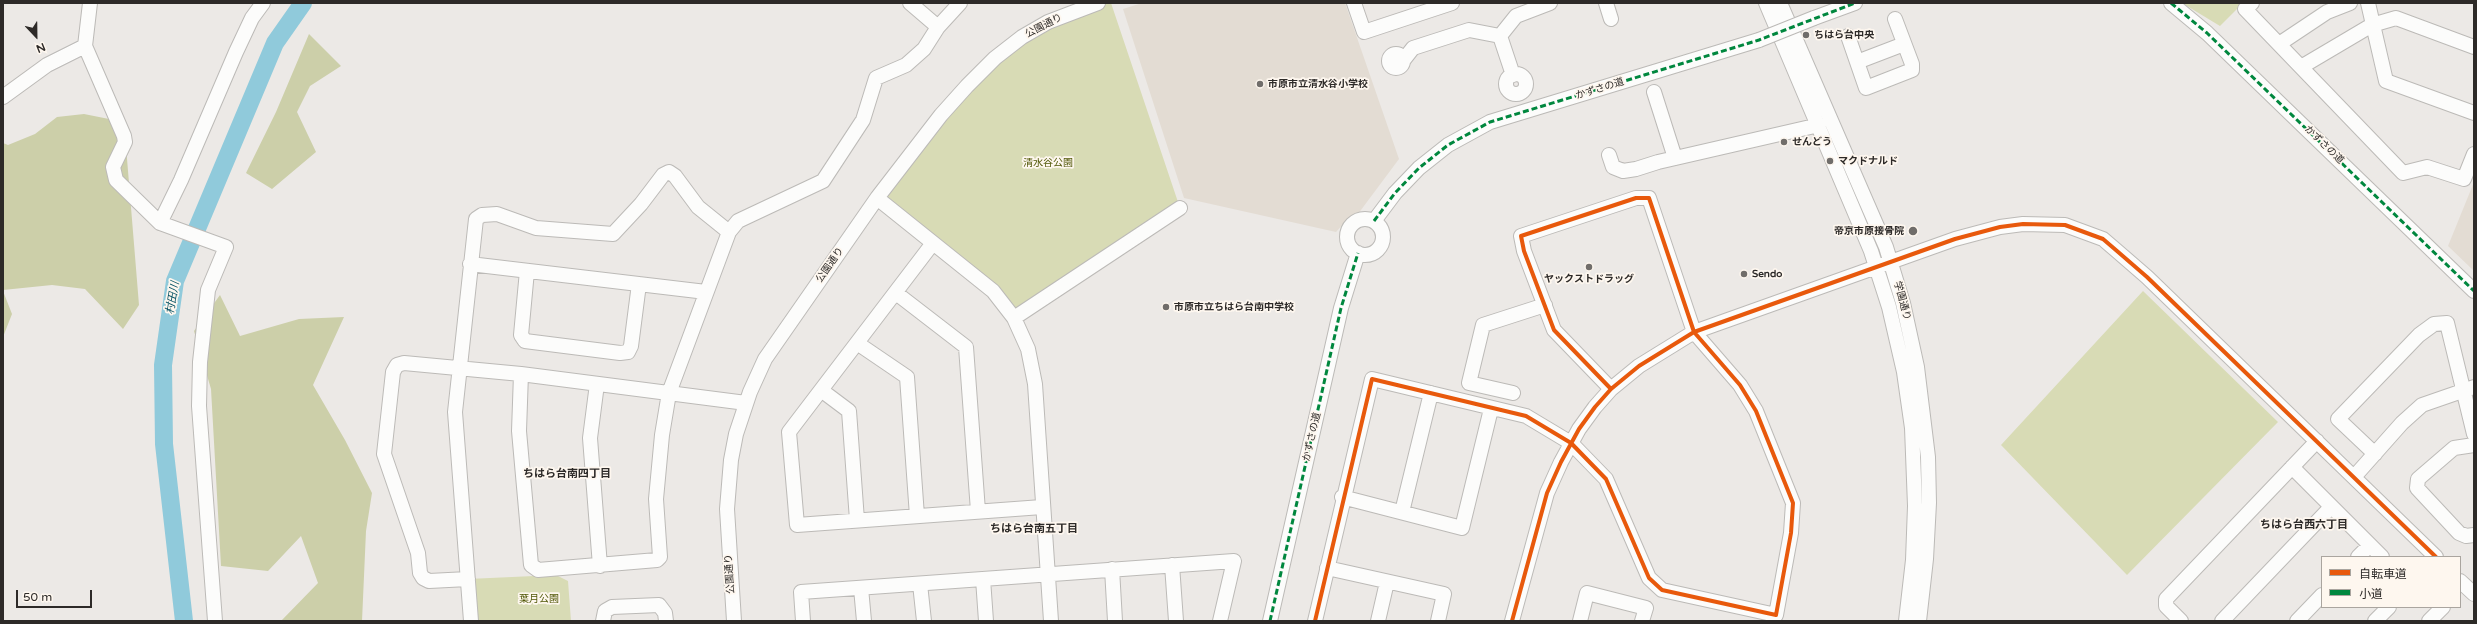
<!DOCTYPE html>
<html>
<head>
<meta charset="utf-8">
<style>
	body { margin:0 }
	#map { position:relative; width:2477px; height:624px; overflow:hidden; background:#ece9e6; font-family:"Varela Round","Noto Sans JP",sans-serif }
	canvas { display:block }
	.frame { position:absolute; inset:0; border:4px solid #2d2a28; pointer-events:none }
	.legend { position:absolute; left:2321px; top:556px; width:140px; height:52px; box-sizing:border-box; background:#fef7ef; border:1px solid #aaa59f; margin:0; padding:5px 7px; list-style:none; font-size:12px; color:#2d2a28 }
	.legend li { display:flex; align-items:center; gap:8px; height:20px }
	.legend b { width:20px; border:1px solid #aaa59f }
	.north { position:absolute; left:16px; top:16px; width:40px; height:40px; -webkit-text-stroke:3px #fef7ef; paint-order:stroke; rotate:158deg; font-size:11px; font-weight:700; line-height:16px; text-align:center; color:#2d2a28 }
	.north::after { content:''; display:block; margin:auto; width:14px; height:18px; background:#2d2a28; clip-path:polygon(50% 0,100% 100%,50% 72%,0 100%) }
	.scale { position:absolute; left:16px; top:590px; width:76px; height:18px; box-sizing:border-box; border:2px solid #2d2a28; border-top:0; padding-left:5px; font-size:12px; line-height:14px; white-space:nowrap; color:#2d2a28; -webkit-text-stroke:3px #fef7ef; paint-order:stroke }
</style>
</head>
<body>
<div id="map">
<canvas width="2477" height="624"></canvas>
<div class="frame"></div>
<ul class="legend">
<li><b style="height:5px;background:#e8590c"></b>自転車道</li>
<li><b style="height:5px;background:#00873e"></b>小道</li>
</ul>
<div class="north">N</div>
<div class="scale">50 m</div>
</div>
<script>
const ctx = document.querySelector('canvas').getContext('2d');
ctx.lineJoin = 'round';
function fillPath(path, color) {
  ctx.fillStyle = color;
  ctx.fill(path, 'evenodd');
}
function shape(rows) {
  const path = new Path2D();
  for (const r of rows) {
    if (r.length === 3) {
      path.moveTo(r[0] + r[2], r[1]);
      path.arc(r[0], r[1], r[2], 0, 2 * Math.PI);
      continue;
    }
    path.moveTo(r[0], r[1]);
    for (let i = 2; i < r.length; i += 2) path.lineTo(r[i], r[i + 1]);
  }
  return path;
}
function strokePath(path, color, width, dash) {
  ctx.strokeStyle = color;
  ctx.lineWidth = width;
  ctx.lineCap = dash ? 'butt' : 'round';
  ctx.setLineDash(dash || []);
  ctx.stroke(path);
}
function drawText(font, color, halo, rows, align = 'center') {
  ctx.font = font + ' "Varela Round","Noto Sans JP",sans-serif';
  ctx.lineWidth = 3.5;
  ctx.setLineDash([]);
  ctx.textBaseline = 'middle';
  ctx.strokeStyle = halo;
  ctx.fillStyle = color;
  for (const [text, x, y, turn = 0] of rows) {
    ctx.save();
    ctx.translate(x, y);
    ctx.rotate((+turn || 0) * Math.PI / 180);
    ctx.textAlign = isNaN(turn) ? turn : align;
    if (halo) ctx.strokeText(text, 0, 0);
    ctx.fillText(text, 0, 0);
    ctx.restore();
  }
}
const built = shape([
	[1142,3,1345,3,1399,159,1358,214,1345,222,1336,232,1184,198,1123,9],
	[2474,182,2474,271,2448,246]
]);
const green = shape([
	[1098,3,1111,3,1180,208,1014,318,877,198,995,58],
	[2182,3,2243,3,2220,26],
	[2143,291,2278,422,2127,575,2001,445],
	[556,575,568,581,571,621,470,621,468,579]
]);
const forest = shape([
	[309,34,341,66,310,86,297,112,316,152,272,189,246,173,276,112],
	[84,114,124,122,139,305,123,329,85,289,52,285,3,290,3,143,8,145,35,134,57,117],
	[3,291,12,314,3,337],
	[220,295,240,336,299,319,344,317,313,385,345,440,372,493,366,531,362,621,281,621,318,583,301,536,268,571,221,566,211,389,194,331]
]);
const river = shape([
	[184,621,164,444,163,365,175,281,275,43,303,3]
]);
const minor = shape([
	[910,3,938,27],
	[1354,3,1364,32,1452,3],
	[1606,3,1611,19],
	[1766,3,1871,251,1889,307,1904,372,1912,428,1915,506,1913,560,1906,621],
	[1780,3,1886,247,1903,303,1917,367,1928,457,1929,503,1926,559,1919,621],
	[2171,3,2207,33,2474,291],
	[2252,3,2245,9,2403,173,2427,167,2464,179,2474,154],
	[2368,3,2386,81,2474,113],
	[1814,18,1855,3],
	[1500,36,1513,75],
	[1848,36,1866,88,1912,70,1912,64,1895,19],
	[2279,44,2327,12,2350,3],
	[85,46,124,136,125,142,113,167,116,180,160,223,226,247,208,290,200,362,199,406,215,621],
	[1396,61,7],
	[1402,62,1413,48,1469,30,1500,36,1516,16,1550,3],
	[1857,62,1904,44],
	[2301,67,2372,25,2396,18,2474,47],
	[1516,84,10],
	[1654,92,1675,158],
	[3,97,47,65,85,46,90,3],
	[1609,155,1613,167,1623,171,1636,169,1658,162,1819,125],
	[877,198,993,291,1014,318,1028,349,1035,384,1051,621],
	[1365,237,18],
	[1374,221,1395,193,1419,168,1448,145,1490,122,1759,40],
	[160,223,181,180,236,52,252,18,263,3],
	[933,243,789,432,797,525,1042,507],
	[470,264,706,292],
	[527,271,521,335,525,341,620,353,628,352,631,346,639,284],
	[896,293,966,347,978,511],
	[1014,318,1180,208],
	[857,343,907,377,917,516],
	[521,374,519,431,531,565,538,570,657,560,660,557,656,499,662,435,669,393,729,232,738,221,823,181,863,120,876,78,906,65,924,49,938,27,960,3],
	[597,384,590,438,600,566],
	[821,390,849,411,857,520],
	[1513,393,1469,383,1483,325,1545,305],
	[2474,445,2454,448,2418,479,2417,488,2459,533,2466,536,2474,535],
	[2375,454,2338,419,2419,335,2434,324,2447,323,2474,434],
	[2292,467,2382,557],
	[2354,477,2402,423,2422,405,2474,387],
	[1342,497,1462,528,1491,409],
	[1402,512,1431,393],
	[2358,557,2370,545],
	[1172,565,1176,621],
	[1327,568,1444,594,1438,621],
	[1112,569,1115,621],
	[468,579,429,581,423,578,420,573,418,553,384,454,393,372,397,365,404,363,521,374,746,403],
	[983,579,986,621],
	[2460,581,2474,594],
	[920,584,924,621],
	[861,588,864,621],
	[471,621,455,412,476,219,482,215,497,214,536,228,613,234,641,204,663,175,669,172,675,176,698,207,729,232],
	[603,621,605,611,612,607,659,605,665,613,666,621],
	[734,621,727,509,731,460,736,434,750,392,765,359,877,198,941,115,967,86,995,58,1022,37,1048,22,1098,3],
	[803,621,801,592,1234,561,1220,621],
	[1270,621,1341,308,1358,253],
	[1315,621,1372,379,1526,416,1571,443,1606,479,1649,578,1662,590,1776,615,1791,533,1793,503,1756,411,1740,385,1694,332,1649,198,1636,198,1521,236,1524,251,1554,330,1611,389],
	[1378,621,1387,582],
	[1512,621,1547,493,1561,462,1579,429,1595,407,1611,389,1639,366,1694,332,1955,239,2000,227,2023,224,2065,225,2103,239,2117,251,2147,277,2436,557],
	[1580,621,1587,593,1646,608,1642,621],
	[2181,621,2166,606,2166,599,2317,441],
	[2222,621,2331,507],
	[2297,621,2322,595],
	[2375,621,2389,607],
	[2429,621,2443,607]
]);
const minorBridge = shape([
	[1759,40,1814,18]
]);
const quiet = shape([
	[2171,3,2207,33,2474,291],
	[1374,221,1395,193,1419,168,1448,145,1490,122,1759,40,1855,3],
	[1270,621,1341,308,1358,253]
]);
const cycleway = shape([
	[1315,621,1372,379,1526,416,1571,443,1606,479,1649,578,1662,590,1776,615,1791,533,1793,503,1756,411,1740,385,1694,332,1649,198,1636,198,1521,236,1524,251,1554,330,1611,389],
	[1512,621,1547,493,1561,462,1579,429,1595,407,1611,389,1639,366,1694,332,1955,239,2000,227,2023,224,2065,225,2103,239,2117,251,2147,277,2436,557]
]);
const markers = [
	[1806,35,4,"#706d6a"],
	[1260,84,4,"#706d6a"],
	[1784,142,4,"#706d6a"],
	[1830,161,4,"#706d6a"],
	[1913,231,5,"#706d6a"],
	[1589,267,4,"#706d6a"],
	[1744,274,4,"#706d6a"],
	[1166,307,4,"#706d6a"]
];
const streetNames = [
	["公園通り",1044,26,-27],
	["かずさの道",1600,89,-17],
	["かずさの道",2324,145,44],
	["公園通り",830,265,-55],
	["学園通り",1902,301,75],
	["かずさの道",1312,437,-77],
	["公園通り",730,574,-94]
];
const poiNames = [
	["ちはら台中央",1814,35],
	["市原市立清水谷小学校",1268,84],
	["せんどう",1792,142],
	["マクドナルド",1838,161],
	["帝京市原接骨院",1904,231,"right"],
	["Sendo",1752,274],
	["ヤックストドラッグ",1589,279,"center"],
	["市原市立ちはら台南中学校",1174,307]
];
const parkNames = [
	["清水谷公園",1048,163],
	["葉月公園",539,599]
];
const waterNames = [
	["村田川",173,298,-80]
];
const neighbourhoodNames = [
	["ちはら台南四丁目",567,474],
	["ちはら台西六丁目",2304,525],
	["ちはら台南五丁目",1034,529]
];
fillPath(built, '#e3dcd3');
fillPath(green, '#d8dbb5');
fillPath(forest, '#cccfa9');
strokePath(river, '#90cadb', 18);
strokePath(minor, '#bcbab7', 16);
strokePath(minor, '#fcfcfb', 14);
strokePath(minorBridge, '#bcbab7', 16, []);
strokePath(minorBridge, '#fcfcfb', 14);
strokePath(quiet, '#00873e', 3, [6, 3]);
strokePath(cycleway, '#e8590c', 4);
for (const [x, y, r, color] of markers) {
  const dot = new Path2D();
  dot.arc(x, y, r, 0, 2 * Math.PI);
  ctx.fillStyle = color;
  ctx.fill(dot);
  strokePath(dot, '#fef7ef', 1.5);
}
drawText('10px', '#2d2a28', '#fef7ef', streetNames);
drawText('bold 10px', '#2d2a28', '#fef7ef', poiNames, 'left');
drawText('10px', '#505706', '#fef7ef', parkNames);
drawText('italic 11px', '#0a5566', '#fef7ef', waterNames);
drawText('bold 11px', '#2d2a28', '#fef7ef', neighbourhoodNames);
</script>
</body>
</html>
